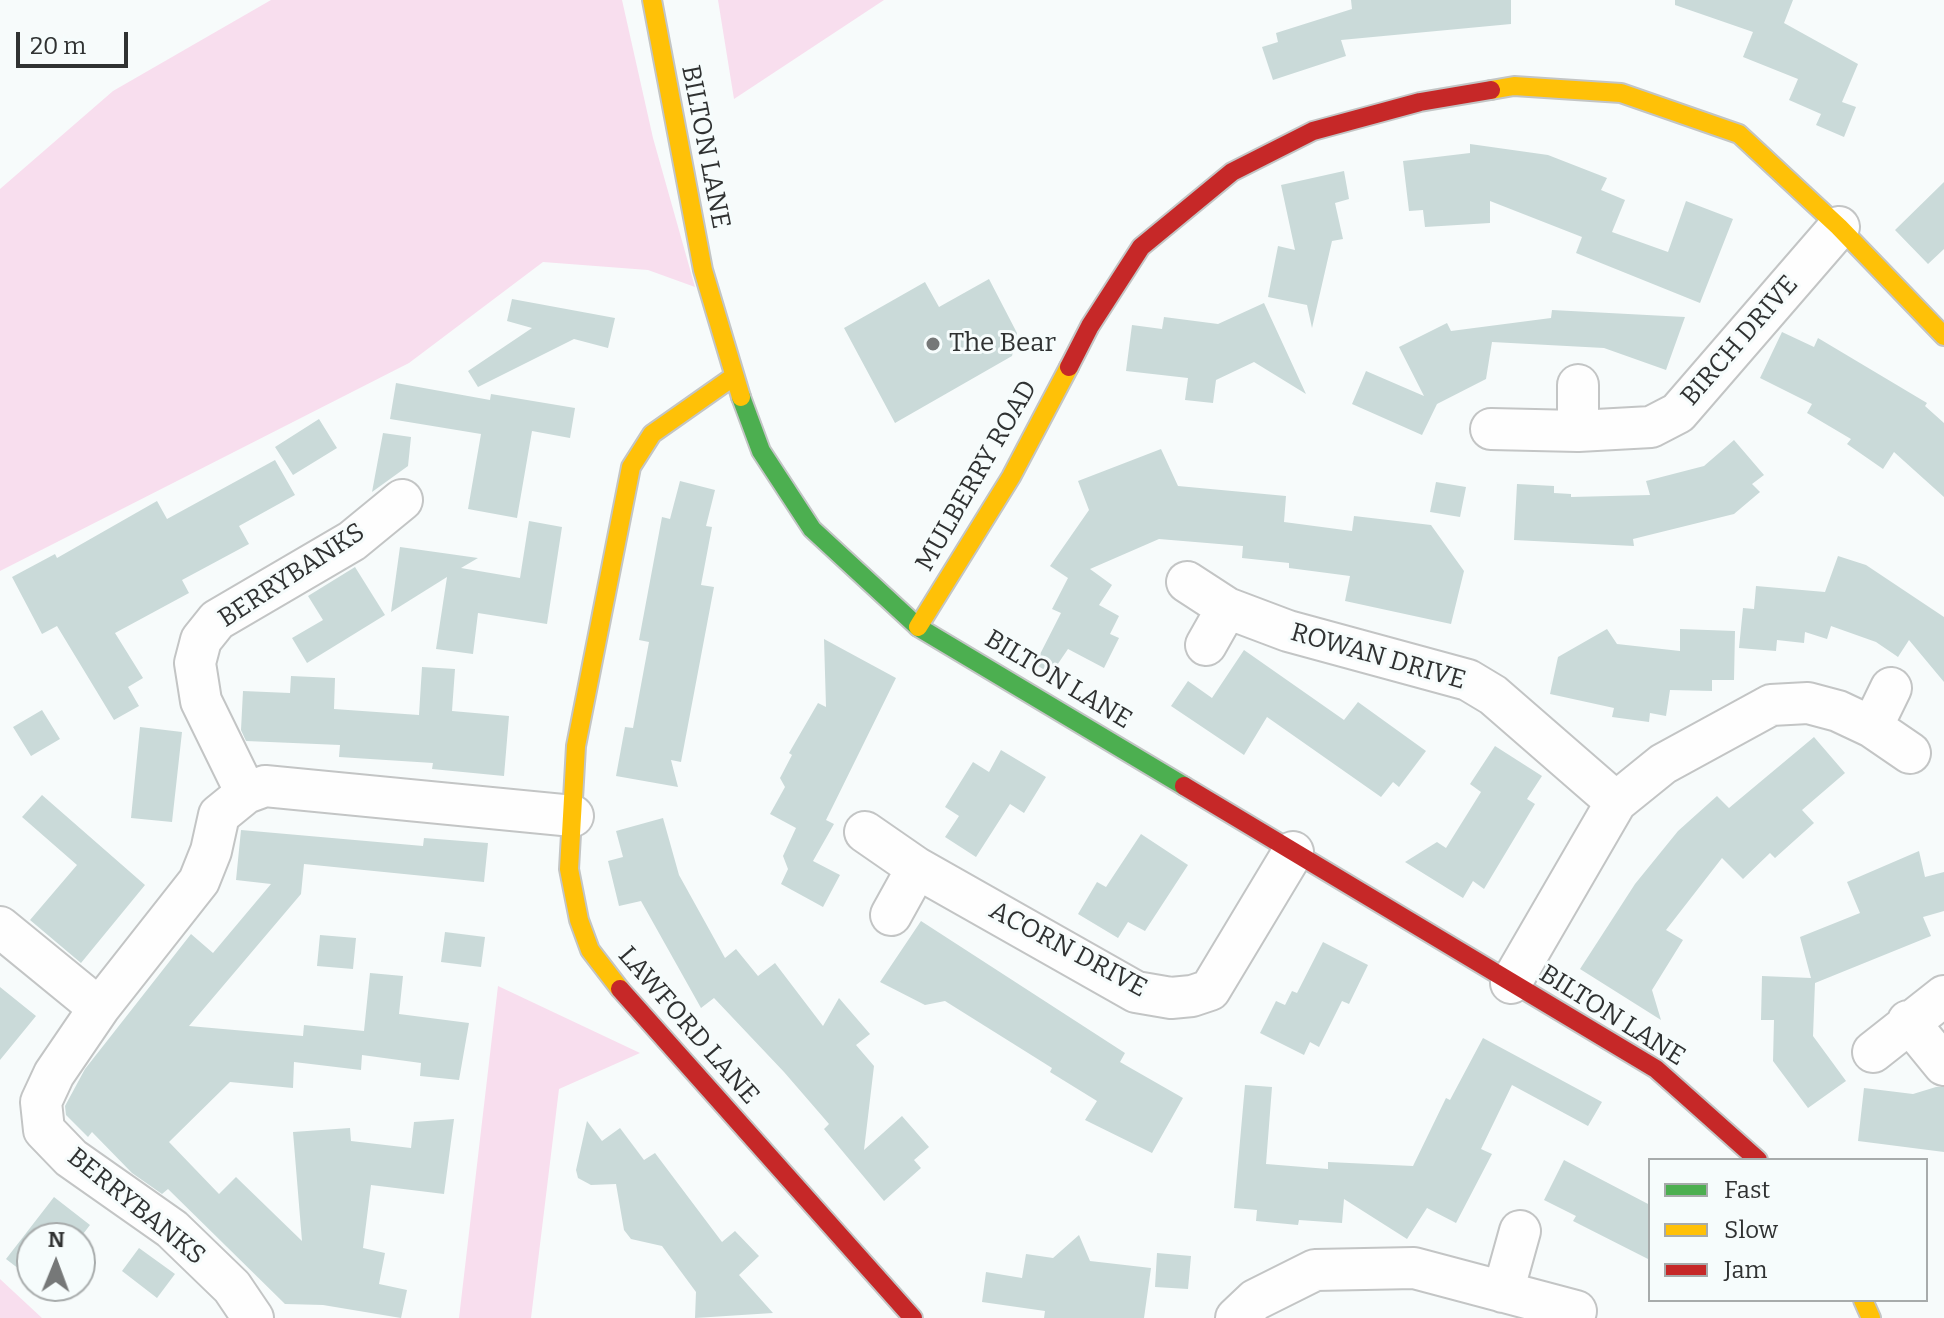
<!DOCTYPE html>
<html>
<head>
<meta charset="utf-8">
<style>
	body { margin:0 }
	#map { position:relative; width:1944px; height:1318px; overflow:hidden; background:#f7fbfb; font-family:Bitter,serif }
	canvas { display:block }
	.legend { position:absolute; left:1648px; top:1158px; width:280px; height:144px; box-sizing:border-box; background:#f6fcfc; border:2px solid #a7abab; margin:0; padding:10px 14px; list-style:none; font-size:24px; color:#303232 }
	.legend li { display:flex; align-items:center; gap:16px; height:40px }
	.legend b { width:40px; border:2px solid #a7abab }
	.north { position:absolute; left:16px; top:1222px; width:80px; height:80px; box-sizing:border-box; background:#f6fcfc; border:2px solid #a7abab; border-radius:50%; rotate:1deg; font-size:22px; font-weight:700; line-height:32px; text-align:center; color:#303232 }
	.north::after { content:''; display:block; margin:auto; width:28px; height:36px; background:#767878; clip-path:polygon(50% 0,100% 100%,50% 72%,0 100%) }
	.scale { position:absolute; left:16px; top:32px; width:112px; height:36px; box-sizing:border-box; border:4px solid #303232; border-top:0; padding-left:10px; font-size:24px; line-height:28px; white-space:nowrap; color:#303232; -webkit-text-stroke:6px #f6fcfc; paint-order:stroke }
</style>
</head>
<body>
<div id="map">
<canvas width="1944" height="1318"></canvas>
<ul class="legend">
<li><b style="height:10px;background:#4caf50"></b>Fast</li>
<li><b style="height:10px;background:#ffc107"></b>Slow</li>
<li><b style="height:10px;background:#c62828"></b>Jam</li>
</ul>
<div class="north">N</div>
<div class="scale">20 m</div>
</div>
<script>
const ctx = document.querySelector('canvas').getContext('2d');
ctx.lineJoin = 'round';
function fillPath(path, color) {
  ctx.fillStyle = color;
  ctx.fill(path, 'evenodd');
}
function shape(rows) {
  const path = new Path2D();
  for (const r of rows) {
    path.moveTo(r[0], r[1]);
    for (let i = 2; i < r.length; i += 2) path.lineTo(r[i], r[i + 1]);
  }
  return path;
}
function strokePath(path, color, width, dash) {
  ctx.strokeStyle = color;
  ctx.lineWidth = width;
  ctx.lineCap = dash ? 'butt' : 'round';
  ctx.setLineDash(dash || []);
  ctx.stroke(path);
}
function drawText(font, color, halo, rows, align = 'center') {
  ctx.font = font + ' Bitter,serif';
  ctx.lineWidth = 6;
  ctx.setLineDash([]);
  ctx.textBaseline = 'middle';
  ctx.strokeStyle = halo;
  ctx.fillStyle = color;
  for (const [text, x, y, turn = 0] of rows) {
    ctx.save();
    ctx.translate(x, y);
    ctx.rotate((+turn || 0) * Math.PI / 180);
    ctx.textAlign = isNaN(turn) ? turn : align;
    if (halo) ctx.strokeText(text, 0, 0);
    ctx.fillText(text, 0, 0);
    ctx.restore();
  }
}
const green = shape([
	[271,0,622,0,653,138,695,287,648,270,543,262,409,363,0,571,0,189,113,91],
	[718,0,884,0,734,99],
	[498,986,640,1053,559,1089,531,1318,459,1318],
	[0,1279,42,1318,0,1318]
]);
const building = shape([
	[1351,0,1511,0,1511,24,1341,40,1346,56,1273,80,1262,47,1278,42,1276,33,1352,9],
	[1675,0,1793,0,1784,23,1858,64,1842,102,1856,107,1844,137,1816,125,1821,114,1789,100,1798,79,1743,57,1753,32,1675,5],
	[1470,144,1548,155,1607,178,1601,190,1625,200,1612,232,1668,252,1686,201,1733,219,1700,303,1576,253,1582,237,1490,201,1490,223,1425,227,1423,210,1409,211,1403,161,1470,153],
	[1344,171,1349,199,1335,203,1343,239,1332,241,1312,328,1307,305,1268,297,1278,246,1295,250,1281,185],
	[1944,182,1944,249,1928,264,1895,230],
	[989,279,1017,333,1012,356,895,423,844,328,925,282,939,307],
	[512,299,615,318,608,348,574,339,478,387,468,371,532,328,507,321],
	[1264,303,1306,394,1254,362,1216,380,1213,403,1185,400,1188,378,1126,371,1132,325,1162,329,1164,317,1218,324],
	[1552,310,1685,317,1666,370,1604,348,1492,342,1486,379,1437,404,1422,435,1352,404,1366,371,1424,396,1399,347,1447,323,1451,331,1551,318],
	[1782,332,1814,347,1818,338,1927,403,1925,406,1944,423,1944,497,1894,452,1883,469,1847,444,1851,439,1807,413,1812,404,1760,378],
	[396,383,490,400,491,394,575,408,570,438,532,431,517,518,468,509,481,434,390,419],
	[319,419,337,448,293,475,275,447],
	[383,433,411,437,408,466,372,492],
	[1734,440,1764,475,1752,484,1760,492,1734,514,1633,539,1634,546,1514,540,1517,484,1554,486,1554,493,1571,494,1571,497,1650,495,1646,481,1704,466],
	[1161,449,1178,486,1286,496,1284,522,1352,531,1354,516,1431,525,1464,571,1451,624,1345,601,1350,576,1289,568,1289,563,1242,558,1243,546,1159,539,1090,569,1112,585,1099,605,1119,616,1110,634,1119,638,1104,668,1068,649,1051,674,1035,664,1061,613,1052,609,1068,578,1050,566,1089,510,1078,481],
	[275,460,295,495,239,526,249,544,182,580,189,593,115,633,143,678,128,687,139,706,114,720,57,626,42,634,12,577,55,554,57,558,157,501,167,519],
	[680,481,715,490,706,526,712,527,701,585,714,587,681,762,671,760,678,787,616,776,625,727,633,728,649,642,639,640,662,517,670,519],
	[1436,482,1466,487,1460,517,1430,512],
	[529,521,562,527,547,624,478,613,473,654,436,649,447,577,391,612,400,547,478,558,461,568,520,578],
	[1838,556,1866,565,1944,617,1944,682,1909,640,1898,657,1876,642,1831,626,1827,639,1805,632,1804,643,1777,640,1776,651,1739,648,1743,608,1754,609,1756,586,1825,592],
	[355,567,385,615,307,663,292,638,323,620,308,596],
	[1607,629,1617,644,1680,651,1680,629,1735,631,1734,680,1712,680,1712,691,1670,690,1666,716,1650,713,1649,722,1612,717,1614,708,1550,694,1558,657],
	[824,639,896,678,826,820,834,824,813,861,840,875,823,907,781,884,788,869,783,856,796,828,770,814,785,787,780,778,792,755,789,753,818,703,826,707],
	[1244,650,1344,720,1358,702,1426,751,1399,787,1393,782,1381,797,1267,717,1244,755,1171,706,1188,681,1212,698],
	[422,667,455,669,452,711,509,716,504,776,432,769,433,763,339,757,340,745,246,741,241,730,243,691,290,693,291,676,335,678,334,709,419,715],
	[42,710,60,739,31,756,13,727],
	[140,727,182,732,172,822,131,818],
	[1814,737,1845,773,1802,810,1814,823,1775,858,1770,853,1743,879,1722,858,1666,930,1683,940,1652,990,1661,1020,1580,969,1635,884,1678,831,1717,796,1729,808],
	[1495,746,1542,776,1527,799,1535,804,1484,889,1473,881,1463,898,1405,862,1437,842,1446,848,1481,792,1470,784],
	[1001,750,1046,777,1024,813,1010,804,976,857,945,837,959,816,945,807,973,762,989,772],
	[42,795,145,885,81,963,30,920,77,865,22,817],
	[663,818,679,875,725,958,736,949,758,976,775,963,823,1026,839,998,870,1034,856,1045,874,1066,864,1150,902,1116,929,1147,914,1160,921,1168,884,1201,824,1129,829,1124,784,1072,714,998,701,1008,641,901,619,906,608,861,623,857,616,831],
	[241,830,423,846,424,838,488,843,484,882,304,864,301,894,189,1026,303,1036,304,1025,364,1031,370,973,403,976,399,1014,469,1023,459,1080,420,1076,421,1063,362,1055,361,1070,294,1062,293,1088,230,1082,169,1142,219,1194,236,1177,302,1241,293,1132,350,1128,351,1141,411,1148,414,1122,454,1119,444,1194,371,1185,363,1248,385,1253,379,1284,407,1290,401,1318,323,1305,285,1304,168,1189,162,1194,132,1173,92,1132,88,1137,66,1115,65,1106,85,1069,191,934,213,953,271,884,236,880],
	[1141,834,1188,865,1145,931,1128,922,1118,938,1078,914,1097,882,1106,887],
	[1919,851,1925,877,1944,872,1944,911,1923,917,1931,936,1815,983,1813,1036,1846,1081,1808,1108,1773,1061,1774,1020,1761,1020,1762,976,1811,978,1800,937,1860,913,1847,882],
	[921,921,1125,1053,1120,1062,1183,1098,1152,1153,1085,1120,1097,1101,1050,1072,1052,1068,945,1001,925,1005,880,982],
	[445,932,485,937,481,967,441,962],
	[320,935,356,938,353,969,317,966],
	[1323,942,1368,965,1349,1004,1342,1001,1319,1047,1310,1042,1304,1055,1260,1033,1276,1001,1285,1005,1292,991,1297,993],
	[0,987,36,1016,0,1060],
	[1483,1038,1602,1102,1588,1126,1512,1085,1481,1149,1492,1154,1456,1223,1427,1208,1407,1239,1344,1199,1342,1223,1299,1220,1298,1225,1256,1221,1257,1210,1234,1208,1245,1085,1272,1087,1266,1164,1328,1169,1328,1162,1413,1166,1446,1098,1450,1100],
	[1936,1087,1944,1087,1944,1152,1858,1141,1864,1088,1913,1094],
	[587,1121,602,1141,620,1128,644,1160,655,1153,722,1242,735,1231,759,1256,739,1275,773,1313,695,1318,696,1292,662,1246,631,1239,624,1230,616,1184,591,1185,578,1178,576,1170],
	[1564,1160,1650,1205,1650,1260,1573,1221,1576,1216,1544,1200],
	[54,1197,90,1225,80,1238,32,1238,32,1279,6,1259],
	[1079,1235,1090,1261,1151,1268,1144,1318,1044,1318,1045,1311,982,1302,986,1272,1022,1278,1026,1254,1053,1258],
	[139,1248,175,1274,157,1298,122,1271],
	[1157,1253,1191,1256,1188,1289,1155,1287]
]);
const street = shape([
	[1578,385,1578,431],
	[1491,429,1578,431,1651,427,1678,413,1839,227],
	[1187,582,1227,608,1288,631,1468,680,1493,695,1616,802,1511,983],
	[1206,645,1227,608],
	[1872,727,1891,688],
	[246,793,265,786,573,816],
	[1616,802,1663,764,1771,705,1808,703,1838,711,1872,727,1910,753],
	[865,832,917,868,1136,992,1171,998,1192,996,1210,990,1293,852],
	[891,915,917,868],
	[0,927,99,1008,199,881,211,851,219,815,246,793,201,701,195,663,201,640,217,620,352,541,402,500],
	[99,1008,54,1074,41,1102,44,1130,71,1158,172,1229,232,1287,253,1318],
	[1908,1021,1944,1065],
	[1873,1052,1944,996],
	[1503,1292,1520,1231],
	[1236,1318,1255,1300,1315,1270,1414,1268,1576,1311]
]);
const fast = shape([
	[741,397,761,451,812,529,918,627,1184,786]
]);
const slow = shape([
	[652,0,703,270,741,397],
	[1491,90,1514,86,1621,93,1739,134,1839,227,1944,336],
	[918,627,1011,477,1069,367],
	[620,989,590,950,579,920,569,869,576,746,631,467,652,434,733,377],
	[1863,1300,1871,1318]
]);
const jam = shape([
	[1069,367,1090,326,1141,247,1232,172,1313,131,1420,102,1491,90],
	[1184,786,1656,1069,1758,1160],
	[620,989,913,1318]
]);
const markers = [
	[933,344,8,"#767878"]
];
const streetNames = [
	["BILTON LANE",705,147,79],
	["BIRCH DRIVE",1740,341,-49],
	["MULBERRY ROAD",977,476,-60],
	["BERRYBANKS",292,576,-33],
	["ROWAN DRIVE",1378,657,16],
	["BILTON LANE",1058,680,31],
	["ACORN DRIVE",1068,950,28],
	["BILTON LANE",1612,1016,32],
	["LAWFORD LANE",688,1026,49],
	["BERRYBANKS",136,1207,39]
];
const poiNames = [
	["The Bear",949,344]
];
fillPath(green, '#f8deee');
fillPath(building, '#cadad9');
strokePath(street, '#c3c5c5', 44);
strokePath(fast, '#c3c5c5', 22);
strokePath(slow, '#c3c5c5', 22);
strokePath(jam, '#c3c5c5', 22);
strokePath(street, '#fefefe', 40);
strokePath(fast, '#4caf50', 18);
strokePath(slow, '#ffc107', 18);
strokePath(jam, '#c62828', 18);
for (const [x, y, r, color] of markers) {
  const dot = new Path2D();
  dot.arc(x, y, r, 0, 2 * Math.PI);
  ctx.fillStyle = color;
  ctx.fill(dot);
  strokePath(dot, '#f6fcfc', 3);
}
drawText('26px', '#303232', '#f6fcfc', streetNames);
drawText('26px', '#303232', '#f6fcfc', poiNames, 'left');
</script>
</body>
</html>
